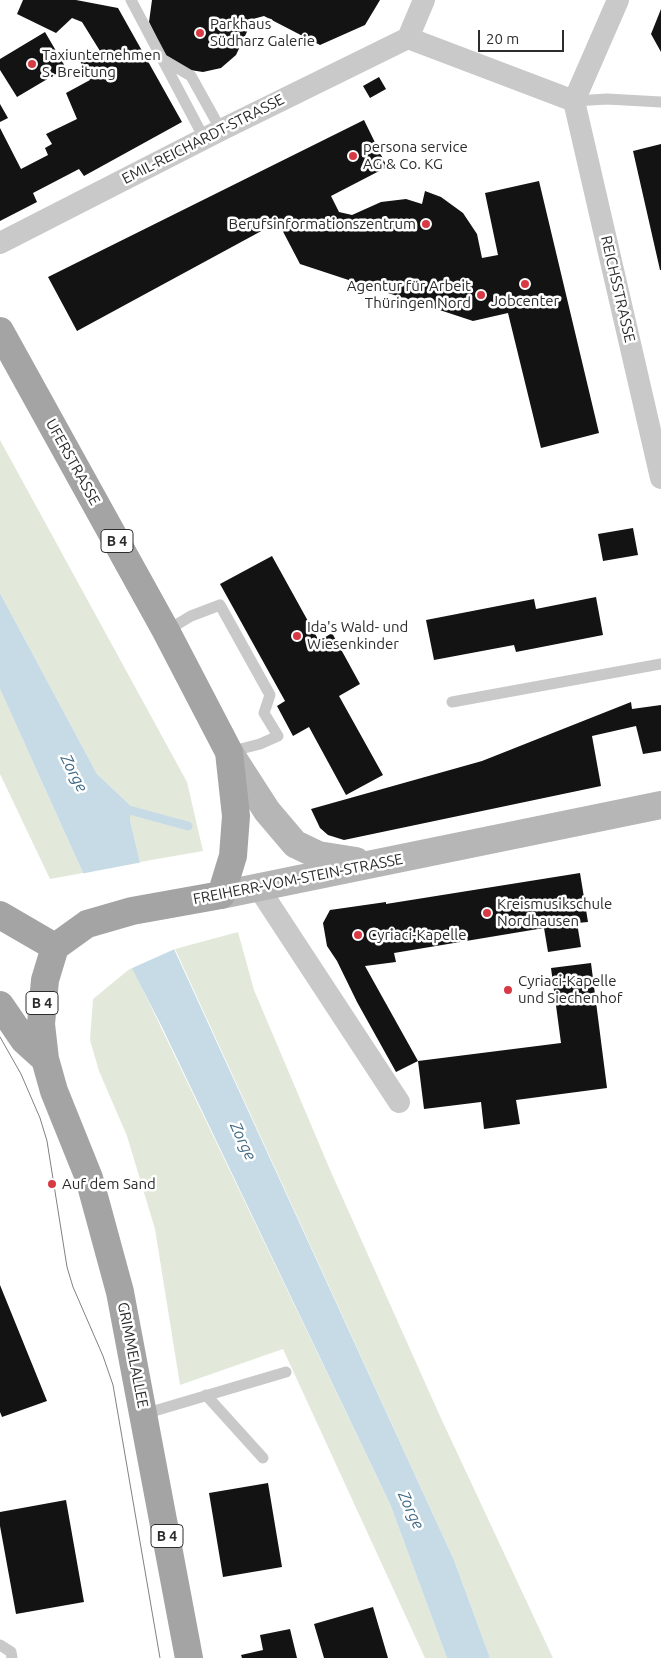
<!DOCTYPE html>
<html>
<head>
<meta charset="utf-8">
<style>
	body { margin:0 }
	#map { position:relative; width:661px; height:1658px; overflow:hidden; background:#fff; font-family:Ubuntu,sans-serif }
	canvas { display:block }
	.scale { position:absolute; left:478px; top:30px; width:86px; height:22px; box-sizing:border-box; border:2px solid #2c2c2c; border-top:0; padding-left:6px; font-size:15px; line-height:18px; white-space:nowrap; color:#2c2c2c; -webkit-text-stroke:4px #fff; paint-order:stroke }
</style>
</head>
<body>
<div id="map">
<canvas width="661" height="1658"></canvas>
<div class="scale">20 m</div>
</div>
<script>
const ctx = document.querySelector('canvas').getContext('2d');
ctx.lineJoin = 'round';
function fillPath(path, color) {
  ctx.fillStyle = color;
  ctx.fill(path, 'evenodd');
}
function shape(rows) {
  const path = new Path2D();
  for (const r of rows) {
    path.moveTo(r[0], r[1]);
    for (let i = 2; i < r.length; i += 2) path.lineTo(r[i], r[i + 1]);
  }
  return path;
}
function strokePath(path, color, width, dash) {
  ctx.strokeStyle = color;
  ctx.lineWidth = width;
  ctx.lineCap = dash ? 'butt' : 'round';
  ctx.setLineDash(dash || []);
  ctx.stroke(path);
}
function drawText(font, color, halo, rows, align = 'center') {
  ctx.font = font + ' Ubuntu,sans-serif';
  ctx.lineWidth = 5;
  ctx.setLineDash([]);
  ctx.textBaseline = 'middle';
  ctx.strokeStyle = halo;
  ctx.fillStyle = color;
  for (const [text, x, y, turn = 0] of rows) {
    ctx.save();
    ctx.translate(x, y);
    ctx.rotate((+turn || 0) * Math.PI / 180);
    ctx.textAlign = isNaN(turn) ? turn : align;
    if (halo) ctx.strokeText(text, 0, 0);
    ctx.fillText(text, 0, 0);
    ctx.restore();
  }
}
const green = shape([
	[0,440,187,782,203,851,140,862,130,820,130,805,97,774,0,593],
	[0,689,83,873,50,879,0,774],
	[238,932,254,990,331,1172,439,1414,553,1658,490,1658,454,1560,175,949],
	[132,967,390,1504,447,1658,425,1658,283,1349,180,1385,155,1229,127,1136,99,1071,90,1040,93,999]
]);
const water = shape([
	[0,593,97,774,130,805,130,820,140,862,174,949,454,1560,490,1658,447,1658,390,1504,161,1025,83,873,0,689]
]);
const pier = shape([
	[143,862,177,948,130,969,80,874]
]);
const stream = shape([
	[118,807,188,826]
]);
const building = shape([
	[23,0,76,0,118,8,182,122,84,176,79,169,33,193,37,202,0,221,0,128,21,169,48,155,45,148,52,144,46,134,77,119,66,93,90,80,80,61,100,51,82,22,72,18,56,33,17,14],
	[152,0,380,0,365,25,320,45,264,16,253,19,236,55,221,68,203,72,190,70,165,55,149,22],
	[661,9,661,52,651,34],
	[45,32,66,68,17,97,0,70,0,59],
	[379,77,386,89,370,98,363,86],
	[0,104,8,118,0,122],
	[364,120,387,167,331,196,339,212,352,215,381,202,406,199,422,204,425,191,441,197,463,213,477,234,482,258,498,255,485,193,539,181,599,433,541,448,508,313,473,321,300,264,278,222,77,331,48,277],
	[661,144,661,270,660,270,633,151],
	[633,528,638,555,603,561,598,534],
	[272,556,319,641,332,633,360,684,339,696,383,775,346,795,309,727,293,736,277,706,285,701,220,584],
	[596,597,603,635,516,652,514,645,434,660,426,620,534,599,536,609],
	[631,702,632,709,661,705,661,751,643,754,636,726,592,736,601,786,344,840,328,835,320,828,311,809,482,761],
	[580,873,588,922,577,923,581,947,548,952,544,928,394,953,396,962,365,966,418,1061,396,1072,357,1002,337,961,327,946,323,923,330,910,386,902,386,904],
	[591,963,607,1088,516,1100,520,1124,484,1129,481,1102,424,1109,418,1061,561,1043,551,968],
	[0,1285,47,1401,2,1417,0,1412],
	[268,1483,282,1567,223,1577,209,1493],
	[66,1500,84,1602,16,1614,0,1526,0,1512],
	[373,1607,388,1658,324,1658,314,1624],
	[290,1629,297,1658,242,1658,241,1655,263,1650,260,1635]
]);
const lane = shape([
	[131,0,204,138],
	[162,59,191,76,221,130],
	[574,101,607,99,661,102],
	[166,631,191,616,220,605,270,695,264,713,278,736,260,744,229,752],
	[452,702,661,664],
	[206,1395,263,1458],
	[144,1414,286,1372],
	[0,1645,11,1652,12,1658]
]);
const street = shape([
	[408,38,574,101],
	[408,38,424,0],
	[574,101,661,478],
	[574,101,618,0],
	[0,243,221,130,408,38],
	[258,887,399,1102]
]);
const secondary = shape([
	[229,752,267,811,295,844,318,855,356,861],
	[221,895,661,805]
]);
const primary = shape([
	[0,331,166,631,229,752,236,816,233,856,221,895,132,911,87,924,55,947,45,980,41,1024,45,1059,54,1091,89,1178,120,1292,189,1658],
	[0,915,55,947],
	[0,1005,24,1040,45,1059]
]);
const tram = shape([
	[0,1037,21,1074,40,1118,47,1141,67,1267,73,1287,103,1356,113,1385,160,1658]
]);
const markers = [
	[200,33,5,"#d73a44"],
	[32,64,5,"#d73a44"],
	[353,156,5,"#d73a44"],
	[426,224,5,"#d73a44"],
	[525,284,5,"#d73a44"],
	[481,295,5,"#d73a44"],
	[297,636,5,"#d73a44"],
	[487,913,5,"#d73a44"],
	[358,935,5,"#d73a44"],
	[508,990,5,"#d73a44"],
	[52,1184,5,"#d73a44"]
];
const shields = [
	[117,541,32],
	[42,1003,32],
	[167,1536,32]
];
const shieldNames = [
	["B 4",117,541],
	["B 4",42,1003],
	["B 4",167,1536]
];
const poiNames = [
	["Parkhaus",210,24],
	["Südharz Galerie",210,41],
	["Taxiunternehmen",42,55],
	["S. Breitung",42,72],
	["persona service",363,147],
	["AG & Co. KG",363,164],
	["Berufsinformationszentrum",416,224,"right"],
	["Agentur für Arbeit",471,286,"right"],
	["Thüringen Nord",471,303,"right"],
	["Jobcenter",525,301,"center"],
	["Ida's Wald- und",307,627],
	["Wiesenkinder",307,644],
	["Kreismusikschule",497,904],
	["Nordhausen",497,921],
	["Cyriaci-Kapelle",368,935],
	["Cyriaci-Kapelle",518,981],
	["und Siechenhof",518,998],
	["Auf dem Sand",62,1184]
];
const streetNames = [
	["EMIL-REICHARDT-STRASSE",203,139,-27],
	["REICHSSTRASSE",618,289,77],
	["UFERSTRASSE",73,462,61],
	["FREIHERR-VOM-STEIN-STRASSE",298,879,-11],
	["GRIMMELALLEE",133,1355,79]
];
const waterNames = [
	["Zorge",74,773,63],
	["Zorge",243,1141,65],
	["Zorge",411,1510,65]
];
fillPath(green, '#e2e9da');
fillPath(water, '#c7dbe7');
fillPath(pier, '#fff');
strokePath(stream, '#c7dbe7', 9);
fillPath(building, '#131313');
strokePath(lane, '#c9c9c9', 11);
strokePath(street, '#c9c9c9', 22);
strokePath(secondary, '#b6b6b6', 28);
strokePath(primary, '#a4a4a4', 28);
strokePath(tram, '#818181', 1);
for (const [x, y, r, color] of markers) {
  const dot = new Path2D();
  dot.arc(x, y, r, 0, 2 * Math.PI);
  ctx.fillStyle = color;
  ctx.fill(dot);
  strokePath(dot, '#fff', 2);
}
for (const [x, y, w] of shields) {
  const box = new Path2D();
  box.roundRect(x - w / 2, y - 11.5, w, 23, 4);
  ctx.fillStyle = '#fff';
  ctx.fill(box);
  strokePath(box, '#2c2c2c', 1);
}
drawText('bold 14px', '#2c2c2c', null, shieldNames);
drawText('15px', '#2c2c2c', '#fff', poiNames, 'left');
drawText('15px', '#2c2c2c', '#fff', streetNames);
drawText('italic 16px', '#416b87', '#fff', waterNames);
</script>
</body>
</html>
